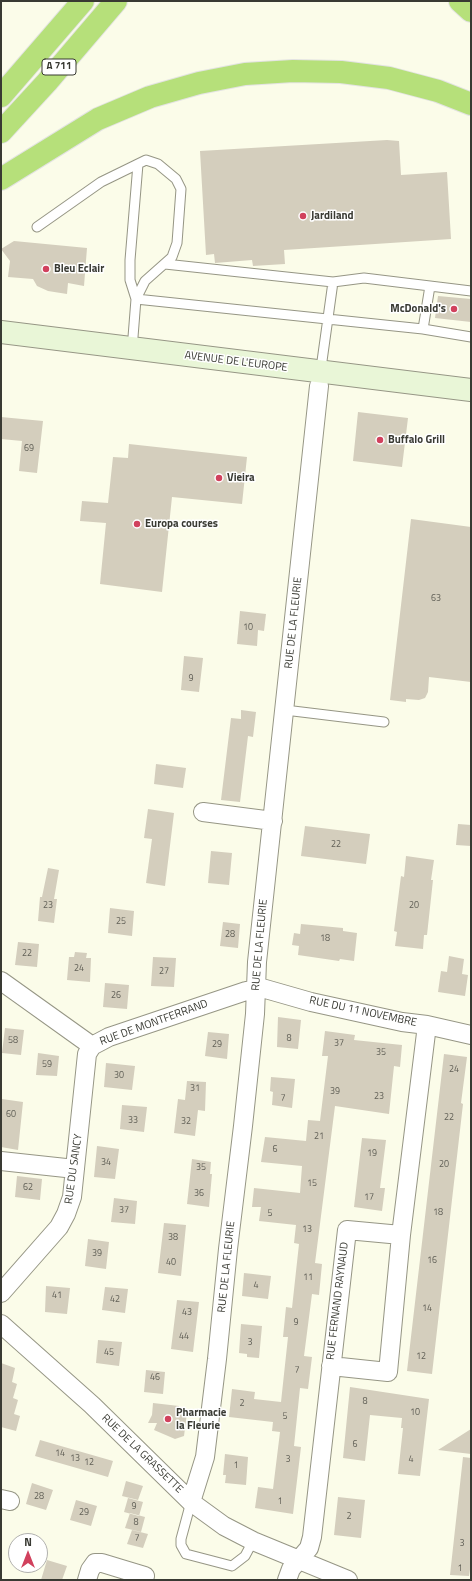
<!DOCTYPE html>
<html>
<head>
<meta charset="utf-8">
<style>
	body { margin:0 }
	#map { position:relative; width:472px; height:1581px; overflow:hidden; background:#fbfce9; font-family:"Titillium Web",sans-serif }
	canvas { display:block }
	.frame { position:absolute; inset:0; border:2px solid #393a33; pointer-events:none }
	.north { position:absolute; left:8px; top:1533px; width:40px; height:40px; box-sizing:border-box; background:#fff; border:1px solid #b0b0ad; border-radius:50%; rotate:0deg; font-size:11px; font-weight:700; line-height:16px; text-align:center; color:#393a33 }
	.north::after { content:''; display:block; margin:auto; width:14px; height:18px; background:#d1415d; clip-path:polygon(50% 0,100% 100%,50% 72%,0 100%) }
</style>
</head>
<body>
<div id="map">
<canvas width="472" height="1581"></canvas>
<div class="frame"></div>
<div class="north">N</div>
</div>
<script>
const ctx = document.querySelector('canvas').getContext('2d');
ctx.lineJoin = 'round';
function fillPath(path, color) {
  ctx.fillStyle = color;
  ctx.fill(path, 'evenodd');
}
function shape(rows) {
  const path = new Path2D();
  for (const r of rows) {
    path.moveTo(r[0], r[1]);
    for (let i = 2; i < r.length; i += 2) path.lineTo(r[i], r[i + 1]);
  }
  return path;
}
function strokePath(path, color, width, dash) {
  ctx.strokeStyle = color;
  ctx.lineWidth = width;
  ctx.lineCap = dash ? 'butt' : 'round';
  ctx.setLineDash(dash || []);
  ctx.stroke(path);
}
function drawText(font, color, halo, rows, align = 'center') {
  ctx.font = font + ' "Titillium Web",sans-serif';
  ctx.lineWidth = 3;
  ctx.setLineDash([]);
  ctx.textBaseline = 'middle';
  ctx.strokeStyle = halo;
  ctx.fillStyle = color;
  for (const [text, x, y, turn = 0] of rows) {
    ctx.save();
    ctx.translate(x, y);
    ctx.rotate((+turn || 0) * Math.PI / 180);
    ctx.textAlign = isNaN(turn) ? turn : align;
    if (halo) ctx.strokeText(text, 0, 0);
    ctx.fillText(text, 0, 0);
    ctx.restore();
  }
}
const building = shape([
	[387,140,399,141,401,175,447,172,451,239,284,250,285,264,253,266,252,260,215,263,214,254,206,255,200,151],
	[14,241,87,248,84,286,68,283,67,294,48,291,37,286,33,279,8,277,10,261,1,249],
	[438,296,471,299,471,322,435,318],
	[358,412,408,418,402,467,353,461],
	[1,417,43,421,37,473,19,471,22,441,1,439],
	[129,444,247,457,242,504,172,497,162,592,100,584,106,523,80,521,82,501,108,503,113,457,128,458],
	[411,519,471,527,471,682,429,677,428,692,425,698,419,700,406,699,406,702,390,700],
	[240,611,266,614,264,631,258,630,257,646,237,644],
	[184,656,203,658,199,692,181,690],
	[241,710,256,712,253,737,248,736,240,802,221,800,231,718,241,719],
	[156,764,186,768,183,788,154,784],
	[148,809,174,813,165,886,146,883,152,839,144,838],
	[458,824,471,825,471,846,456,845],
	[305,826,370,834,366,864,301,856],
	[211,851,232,853,229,885,208,883],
	[406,856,434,860,431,880,433,880,427,935,424,935,423,949,395,946,397,932,394,931,401,876,404,877],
	[48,868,59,870,54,899,57,899,54,923,38,921,40,897,42,897],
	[110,908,134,911,132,936,108,933],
	[223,922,240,924,238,948,220,946],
	[301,924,343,928,343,931,357,933,354,961,340,959,339,961,298,955,299,946,292,945,294,933,300,934],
	[18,942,39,944,37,967,15,965],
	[75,952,87,953,86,958,91,958,90,982,67,980,69,957,74,957],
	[449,956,464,959,462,974,468,975,465,996,438,992,441,971,447,972],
	[153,957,176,958,174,987,151,986],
	[105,983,129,985,127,1009,103,1007],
	[278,1017,301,1020,298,1049,277,1047],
	[5,1028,24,1030,21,1055,2,1053],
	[325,1031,355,1035,354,1040,402,1045,400,1067,394,1066,389,1114,335,1106,315,1263,322,1264,319,1295,312,1294,304,1356,312,1357,308,1389,300,1388,294,1446,301,1447,293,1514,255,1508,258,1487,273,1489,280,1432,272,1431,273,1422,229,1417,232,1389,255,1392,254,1399,281,1402,288,1337,283,1337,286,1307,292,1308,299,1244,294,1243,296,1225,259,1221,261,1207,252,1207,254,1188,300,1193,302,1166,261,1162,265,1137,306,1141,308,1120,320,1121,328,1056,322,1056],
	[208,1032,229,1034,227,1059,205,1056],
	[38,1053,59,1056,57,1076,36,1075],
	[444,1054,467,1057,461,1103,463,1104,432,1374,407,1371],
	[106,1063,135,1066,132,1090,104,1087],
	[271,1077,295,1079,292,1108,272,1105,273,1092,270,1091],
	[187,1081,206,1082,205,1111,198,1110,195,1136,174,1133,178,1099,185,1100],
	[2,1099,23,1102,18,1150,1,1147],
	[122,1105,147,1107,144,1132,120,1129],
	[362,1138,386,1140,380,1188,385,1188,382,1211,354,1207],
	[97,1146,119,1149,115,1179,94,1177],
	[192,1159,211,1162,210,1174,212,1174,209,1207,187,1204],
	[17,1176,42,1179,40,1200,15,1197],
	[114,1198,137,1201,135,1224,111,1222],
	[164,1223,186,1225,181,1276,158,1273],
	[88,1239,109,1242,106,1269,85,1266],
	[244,1273,271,1276,268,1299,242,1296],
	[46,1286,70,1288,67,1314,45,1312],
	[105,1287,128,1289,125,1313,102,1310],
	[177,1300,199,1302,193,1352,171,1349],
	[241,1324,262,1326,259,1358,247,1357,247,1354,239,1353],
	[98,1340,122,1342,119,1366,96,1363],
	[1,1363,15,1368,12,1382,17,1384,13,1398,18,1400,14,1414,20,1416,16,1431,1,1427],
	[146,1370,165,1372,163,1394,144,1392],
	[350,1387,429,1399,420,1476,398,1474,403,1428,401,1428,402,1418,370,1415,365,1461,343,1458],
	[153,1403,179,1406,179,1412,187,1413,184,1436,175,1439,154,1430,157,1423,148,1423,152,1415],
	[471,1429,471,1454,438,1450],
	[40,1440,113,1461,108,1477,35,1456],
	[225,1454,248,1457,246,1485,225,1483,226,1475,223,1475],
	[463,1457,471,1458,471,1563,469,1576,450,1575],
	[126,1481,143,1486,138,1500,122,1496],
	[32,1483,53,1490,46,1510,26,1504],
	[338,1497,365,1500,361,1538,334,1535],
	[128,1498,143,1502,139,1516,124,1512],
	[76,1500,97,1506,91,1526,70,1520],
	[130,1513,145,1517,141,1532,125,1528],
	[132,1530,148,1534,143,1548,127,1544],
	[47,1560,67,1566,62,1580,41,1580]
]);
const lane = shape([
	[138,164,130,260,130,280,136,299,423,329,471,337],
	[37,227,101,182,146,160,158,164,176,179,181,189,177,243,172,257,145,281,136,299,133,337],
	[165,264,333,282,364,278,430,286,423,329],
	[430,286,471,291],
	[322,361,333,282],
	[285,710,384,722],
	[191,1502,181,1539,181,1545,186,1554,232,1566,245,1556,253,1541]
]);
const street = shape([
	[203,812,273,821],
	[1,981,92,1046],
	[92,1046,109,1037,246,991,262,988,311,1002,402,1022,427,1025,471,1035],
	[1,1161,75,1169],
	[1,1293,59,1227,66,1214,72,1197,87,1054,92,1046],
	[1,1324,92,1405,191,1502,224,1526,253,1541,348,1580],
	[331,1366,388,1372,401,1235],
	[1,1499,10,1501],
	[191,1502,205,1457,217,1359,228,1249,243,1126,255,1014,257,962,319,386],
	[87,1580,90,1570,95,1563,102,1563,145,1576],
	[287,1580,291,1569,309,1548,312,1537,347,1230,401,1235,427,1025]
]);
const secondary = shape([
	[1,332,471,390]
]);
const highway = shape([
	[460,1,471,11],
	[1,96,83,1],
	[1,132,47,82,116,1],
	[1,179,98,119,150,97,199,83,245,74,293,71,341,72,389,78,438,91,471,104]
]);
const markers = [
	[303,216,4,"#d1415d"],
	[46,269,4,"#d1415d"],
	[454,309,4,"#d1415d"],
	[380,440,4,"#d1415d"],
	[219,478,4,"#d1415d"],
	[137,524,4,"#d1415d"],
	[168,1419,4,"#d1415d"]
];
const numberNames = [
	["69",29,449],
	["63",436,599],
	["10",248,628],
	["9",191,679],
	["22",336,845],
	["23",48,906],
	["20",414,906],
	["25",121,922],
	["28",230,935],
	["18",325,939],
	["22",27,954],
	["24",79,969],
	["27",164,972],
	["26",116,996],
	["8",289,1039],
	["58",13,1041],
	["37",339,1044],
	["29",217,1045],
	["35",381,1053],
	["59",47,1065],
	["24",454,1070],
	["30",119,1076],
	["31",195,1089],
	["39",335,1092],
	["23",379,1097],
	["7",283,1099],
	["60",11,1115],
	["22",449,1118],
	["33",133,1121],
	["32",186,1122],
	["21",319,1137],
	["6",275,1150],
	["19",372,1154],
	["34",106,1163],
	["20",444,1165],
	["35",201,1168],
	["15",312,1184],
	["62",28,1188],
	["36",199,1194],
	["17",369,1198],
	["37",124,1211],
	["18",438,1213],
	["5",270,1214],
	["13",307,1230],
	["38",173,1238],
	["39",97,1254],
	["16",432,1261],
	["40",171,1263],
	["11",308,1278],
	["4",256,1286],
	["41",57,1296],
	["42",115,1300],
	["14",427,1309],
	["43",187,1313],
	["9",296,1323],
	["44",184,1337],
	["3",250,1343],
	["45",109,1353],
	["12",421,1357],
	["7",297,1371],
	["46",155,1378],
	["8",365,1402],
	["2",242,1404],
	["10",415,1413],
	["5",285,1417],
	["6",355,1445],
	["14",60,1454],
	["13",75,1459],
	["3",288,1460],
	["4",411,1460],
	["12",89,1463],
	["1",236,1466],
	["28",39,1497],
	["1",280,1502],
	["9",134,1507],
	["29",84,1513],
	["2",349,1517],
	["8",136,1523],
	["7",137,1539],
	["3",462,1544],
	["1",460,1569]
];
const shields = [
	[59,67,34]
];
const shieldNames = [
	["A 711",59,67]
];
const poiNames = [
	["Jardiland",311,216],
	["Bleu Eclair",54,269],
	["McDonald's",446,309,"right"],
	["Buffalo Grill",388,440],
	["Vieira",227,478],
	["Europa courses",145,524],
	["Pharmacie",176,1413],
	["la Fleurie",176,1426]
];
const streetNames = [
	["AVENUE DE L'EUROPE",236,362,7],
	["RUE DE LA FLEURIE",294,623,-84],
	["RUE DE LA FLEURIE",260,945,-85],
	["RUE DU 11 NOVEMBRE",363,1012,12],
	["RUE DE MONTFERRAND",154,1023,-20],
	["RUE DU SANCY",74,1169,-82],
	["RUE DE LA FLEURIE",227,1267,-84],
	["RUE FERNAND RAYNAUD",338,1301,-83],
	["RUE DE LA GRASSETTE",142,1454,44]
];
fillPath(building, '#d4cebd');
strokePath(lane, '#969685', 11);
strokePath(street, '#969685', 20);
strokePath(secondary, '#969685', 24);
strokePath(highway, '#e3e3e2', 24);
strokePath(lane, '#fff', 9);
strokePath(street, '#fff', 18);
strokePath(secondary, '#e9f6d7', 22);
strokePath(highway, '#b6e07a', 22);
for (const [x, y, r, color] of markers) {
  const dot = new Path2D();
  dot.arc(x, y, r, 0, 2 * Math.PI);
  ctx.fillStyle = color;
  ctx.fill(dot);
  strokePath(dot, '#fff', 1.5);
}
drawText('9px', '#605f56', null, numberNames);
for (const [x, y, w] of shields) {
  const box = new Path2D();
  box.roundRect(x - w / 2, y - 8, w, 16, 3);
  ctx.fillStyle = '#fff';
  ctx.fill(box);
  strokePath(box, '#393a33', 1);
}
drawText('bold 10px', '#393a33', null, shieldNames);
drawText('bold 11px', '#393a33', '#fff', poiNames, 'left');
drawText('11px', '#393a33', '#fff', streetNames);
</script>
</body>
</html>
